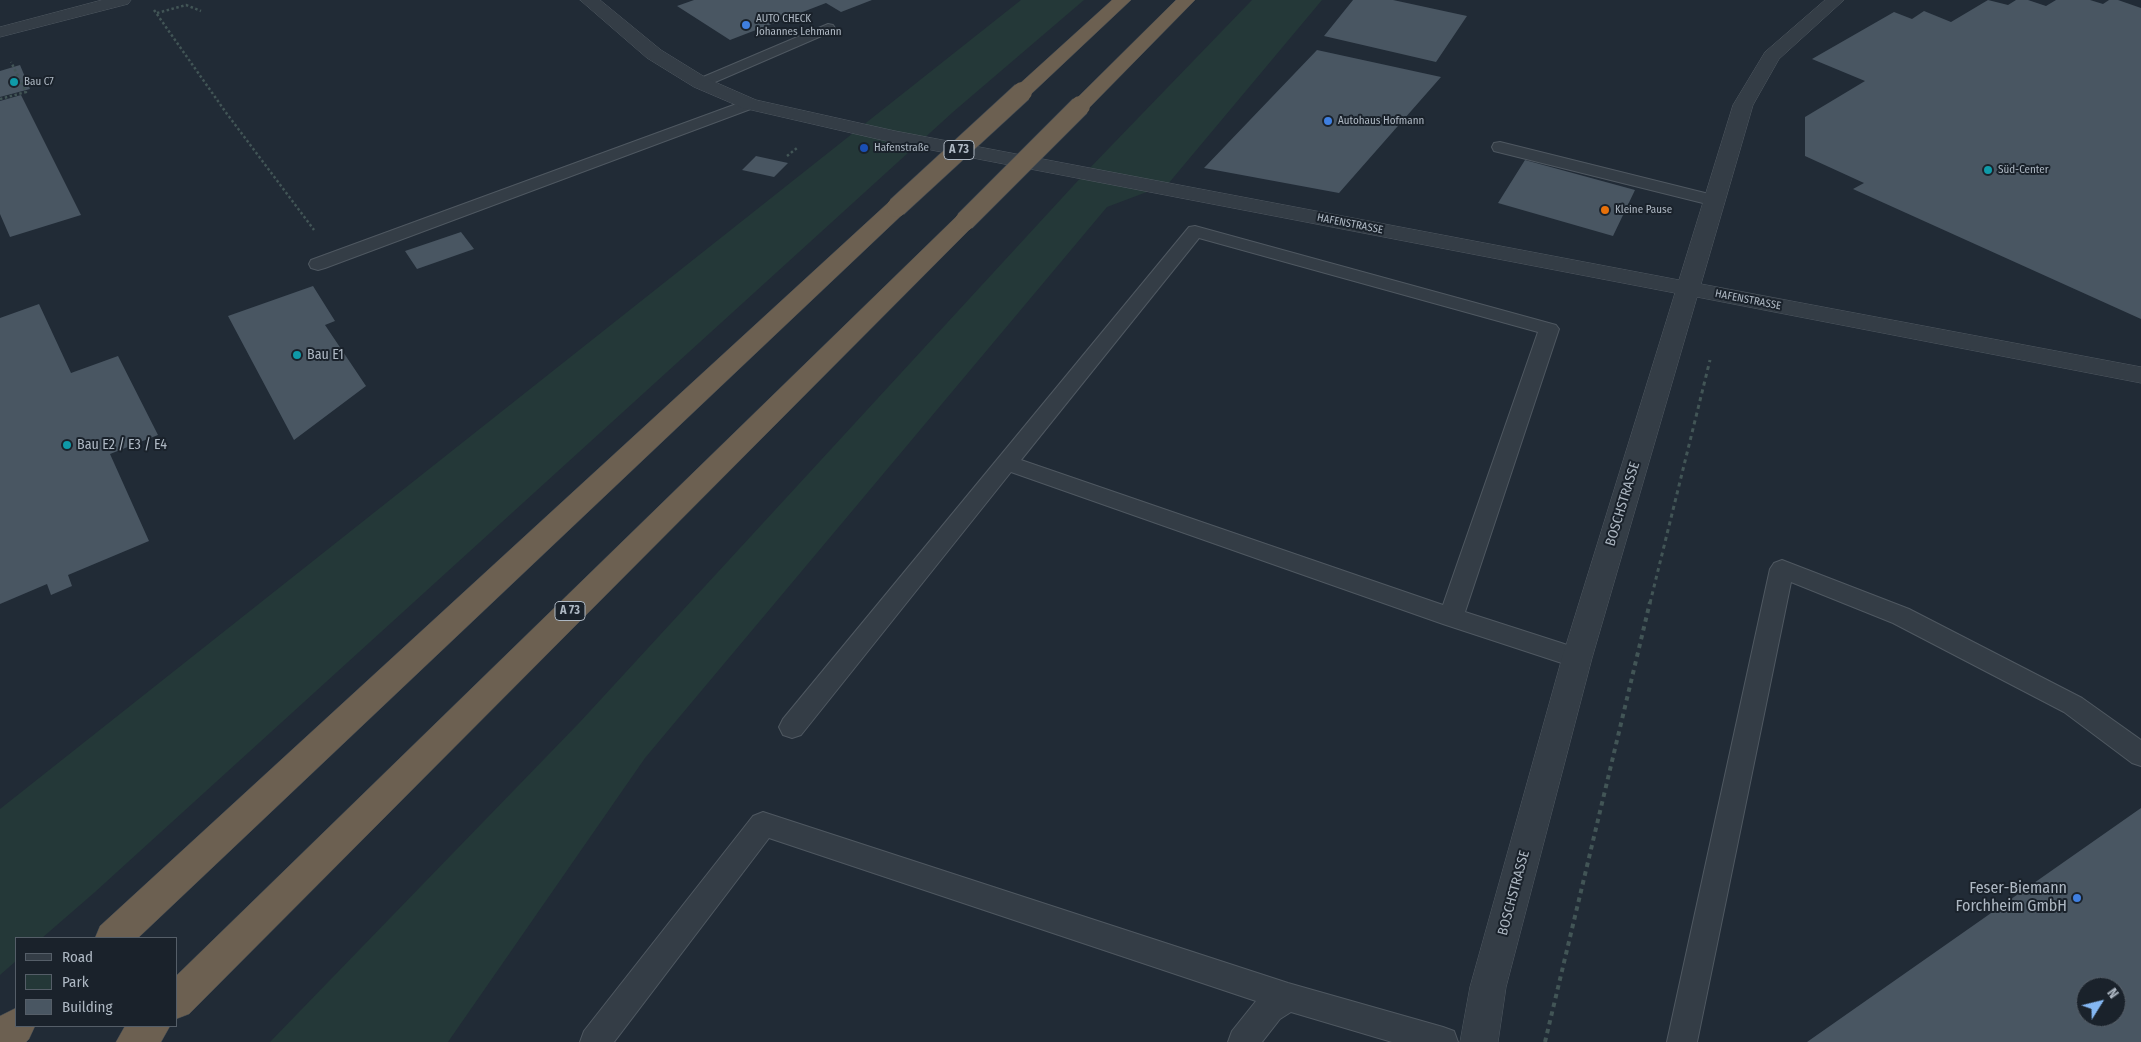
<!DOCTYPE html>
<html>
<head>
<meta charset="utf-8">
<style>
	body { margin:0 }
	#map { position:relative; width:2141px; height:1042px; overflow:hidden; background:#212b36; font-family:"Fira Sans Condensed",sans-serif }
	canvas { display:block }
	.legend { position:absolute; left:15px; top:937px; width:162px; height:90px; box-sizing:border-box; background:#1a222b; border:1px solid #555e68; margin:0; padding:6px 9px; list-style:none; font-size:15px; color:#aeb8c3 }
	.legend li { display:flex; align-items:center; gap:10px; height:25px }
	.legend b { width:25px; border:1px solid #555e68 }
	.north { position:absolute; left:2076px; top:977px; width:50px; height:50px; box-sizing:border-box; background:#1a222b; border:1px solid #555e68; border-radius:50%; rotate:54deg; font-size:14px; font-weight:700; line-height:20px; text-align:center; color:#aeb8c3 }
	.north::after { content:''; display:block; margin:auto; width:18px; height:22px; background:#84b7f2; clip-path:polygon(50% 0,100% 100%,50% 72%,0 100%) }
</style>
</head>
<body>
<div id="map">
<canvas width="2141" height="1042"></canvas>
<ul class="legend">
<li><b style="height:6px;background:#343d46"></b>Road</li>
<li><b style="height:14px;background:#243838"></b>Park</li>
<li><b style="height:14px;background:#495662"></b>Building</li>
</ul>
<div class="north">N</div>
</div>
<script>
const ctx = document.querySelector('canvas').getContext('2d');
ctx.lineJoin = 'round';
function fillPath(path, color) {
  ctx.fillStyle = color;
  ctx.fill(path, 'evenodd');
}
function shape(rows) {
  const path = new Path2D();
  for (const r of rows) {
    path.moveTo(r[0], r[1]);
    for (let i = 2; i < r.length; i += 2) path.lineTo(r[i], r[i + 1]);
  }
  return path;
}
function strokePath(path, color, width, dash) {
  ctx.strokeStyle = color;
  ctx.lineWidth = width;
  ctx.lineCap = dash ? 'butt' : 'round';
  ctx.setLineDash(dash || []);
  ctx.stroke(path);
}
function drawText(font, color, halo, rows, align = 'center') {
  ctx.font = font + ' "Fira Sans Condensed",sans-serif';
  ctx.lineWidth = 4;
  ctx.setLineDash([]);
  ctx.textBaseline = 'middle';
  ctx.strokeStyle = halo;
  ctx.fillStyle = color;
  for (const [text, x, y, turn = 0] of rows) {
    ctx.save();
    ctx.translate(x, y);
    ctx.rotate((+turn || 0) * Math.PI / 180);
    ctx.textAlign = isNaN(turn) ? turn : align;
    if (halo) ctx.strokeText(text, 0, 0);
    ctx.fillText(text, 0, 0);
    ctx.restore();
  }
}
const green = shape([
	[1021,0,1084,0,953,112,95,892,42,938,16,938,16,961,0,975,0,809],
	[1252,0,1322,0,1168,184,1107,207,645,758,448,1042,270,1042,580,722,1085,173]
]);
const building = shape([
	[694,0,872,0,841,12,826,3,730,40,677,6],
	[1353,0,1393,0,1467,16,1436,62,1324,36],
	[1988,0,2008,5,2016,0,2028,0,2046,6,2056,0,2090,0,2103,4,2109,0,2118,0,2141,8,2141,319,1853,189,1864,183,1805,156,1805,117,1865,81,1812,59,1894,12,1912,19,1924,11,1951,22],
	[1317,50,1441,77,1339,193,1204,168],
	[20,65,30,89,0,97,0,71],
	[21,95,81,215,10,237,0,214,0,101],
	[756,156,788,163,774,177,742,170],
	[1525,160,1635,190,1613,236,1498,203],
	[461,232,474,249,417,269,405,251],
	[313,286,335,321,325,325,366,386,294,440,228,316],
	[39,304,71,373,118,356,158,435,110,454,149,541,68,575,72,586,51,595,47,584,0,604,0,318],
	[2141,808,2141,1042,1807,1042],
	[2086,987,2116,987,2116,1017,2086,1017]
]);
const pathFar2 = shape([
	[154,10,227,114,314,230],
	[157,13,186,5,201,11],
	[0,99,26,92,11,62],
	[787,156,797,148]
]);
const pathFar1 = shape([
	[1650,603,1710,360]
]);
const path = shape([
	[1545,1042,1650,602]
]);
const service = shape([
	[828,24,833,25,835,28,833,31,706,86,701,88,693,83,696,80,828,24],
	[750,99,758,104,756,107,325,268,318,270,311,268,309,264,311,260,750,99],
	[1500,142,1721,197,1724,201,1721,205,1715,206,1494,151,1492,147,1494,143,1500,142],
	[1195,226,1556,325,1559,329,1465,612,1586,651,1589,658,1586,665,1577,668,1443,624,1011,472,801,735,792,738,783,735,779,727,783,719,1189,227,1195,226],
	[1199,238,1538,332,1443,605,1021,460,1199,238],
	[1782,560,1909,609,2082,698,2141,740,2141,766,2132,763,2064,712,1893,623,1791,582,1697,1042,1667,1042,1770,569,1774,563,1782,560],
	[763,812,1288,983,1443,1027,1454,1031,1458,1042,1392,1042,1291,1012,1280,1019,1262,1042,1228,1042,1232,1031,1256,1001,769,838,614,1042,580,1042,584,1031,753,816,763,812]
]);
const minor = shape([
	[102,0,131,0,128,4,0,37,0,27,102,0],
	[580,0,600,0,661,50,708,79,756,100,895,131,1679,280,1733,105,1765,52,1825,0,1844,0,1779,59,1753,105,1701,284,2141,367,2141,383,1697,297,1592,658,1506,987,1498,1042,1460,1042,1470,987,1562,658,1675,293,895,143,743,108,694,87,647,58,580,0]
]);
const motorway = shape([
	[1112,0,1131,0,1029,96,1015,96,1012,92,1015,88,1112,0],
	[1176,0,1195,0,1087,110,1073,110,1070,106,1073,102,1176,0],
	[897,201,905,202,908,207,905,212,138,938,95,938,100,926,889,202,897,201],
	[965,215,973,216,976,221,973,226,189,1014,176,1019,176,976,957,216,965,215],
	[16,1008,16,1026,35,1026,29,1039,26,1042,0,1042,0,1016,16,1008],
	[125,1026,170,1026,161,1042,116,1042,125,1026]
]);
const motorwayBridge = shape([
	[897,207,1022,92],
	[965,221,1080,106]
]);
const markers = [
	[746,25,5,"#3f7fe0"],
	[14,82,5,"#0f9aa8"],
	[1328,121,5,"#3f7fe0"],
	[864,148,5,"#1a4fb4"],
	[1988,170,5,"#0f9aa8"],
	[1605,210,5,"#e8710a"],
	[297,355,5,"#0f9aa8"],
	[67,445,5,"#0f9aa8"],
	[2077,898,5,"#3f7fe0"]
];
const farPoinames = [
	["AUTO CHECK",756,19],
	["Johannes Lehmann",756,32],
	["Bau C7",24,82],
	["Autohaus Hofmann",1338,121],
	["Hafenstraße",874,148],
	["Süd-Center",1998,170],
	["Kleine Pause",1615,210]
];
const farStreetnames = [
	["HAFENSTRASSE",1350,224,11],
	["HAFENSTRASSE",1748,300,11]
];
const shields = [
	[959,150,30],
	[570,611,30]
];
const shieldNames = [
	["A 73",959,150],
	["A 73",570,611]
];
const poiNames = [
	["Bau E1",307,355],
	["Bau E2 / E3 / E4",77,445]
];
const streetNames = [
	["BOSCHSTRASSE",1623,504,-73],
	["BOSCHSTRASSE",1514,893,-75]
];
const nearPoinames = [
	["Feser-Biemann",2067,889],
	["Forchheim GmbH",2067,907]
];
fillPath(green, '#243838');
fillPath(building, '#495662');
strokePath(service, '#4f5861', 2);
strokePath(minor, '#4f5861', 1);
strokePath(motorway, '#3f4851', 1);
strokePath(pathFar2, '#425556', 2.5, [2.5, 2.5]);
strokePath(pathFar1, '#425556', 3, [4, 4]);
strokePath(path, '#425556', 4, [4.5, 4.5]);
fillPath(service, '#343d46');
fillPath(minor, '#343d46');
fillPath(motorway, '#6c6051');
strokePath(motorwayBridge, '#3f4851', 21, []);
strokePath(motorwayBridge, '#6c6051', 20);
for (const [x, y, r, color] of markers) {
  const dot = new Path2D();
  dot.arc(x, y, r, 0, 2 * Math.PI);
  ctx.fillStyle = color;
  ctx.fill(dot);
  strokePath(dot, '#1a222b', 2);
}
drawText('11px', '#aeb8c3', '#1a222b', farPoinames, 'left');
drawText('11px', '#aeb8c3', '#1a222b', farStreetnames);
for (const [x, y, w] of shields) {
  const box = new Path2D();
  box.roundRect(x - w / 2, y - 9.5, w, 19, 4);
  ctx.fillStyle = '#1a222b';
  ctx.fill(box);
  strokePath(box, '#aeb8c3', 1);
}
drawText('bold 12px', '#aeb8c3', null, shieldNames);
drawText('14px', '#aeb8c3', '#1a222b', poiNames, 'left');
drawText('14px', '#aeb8c3', '#1a222b', streetNames);
drawText('16px', '#aeb8c3', '#1a222b', nearPoinames, 'right');
</script>
</body>
</html>
